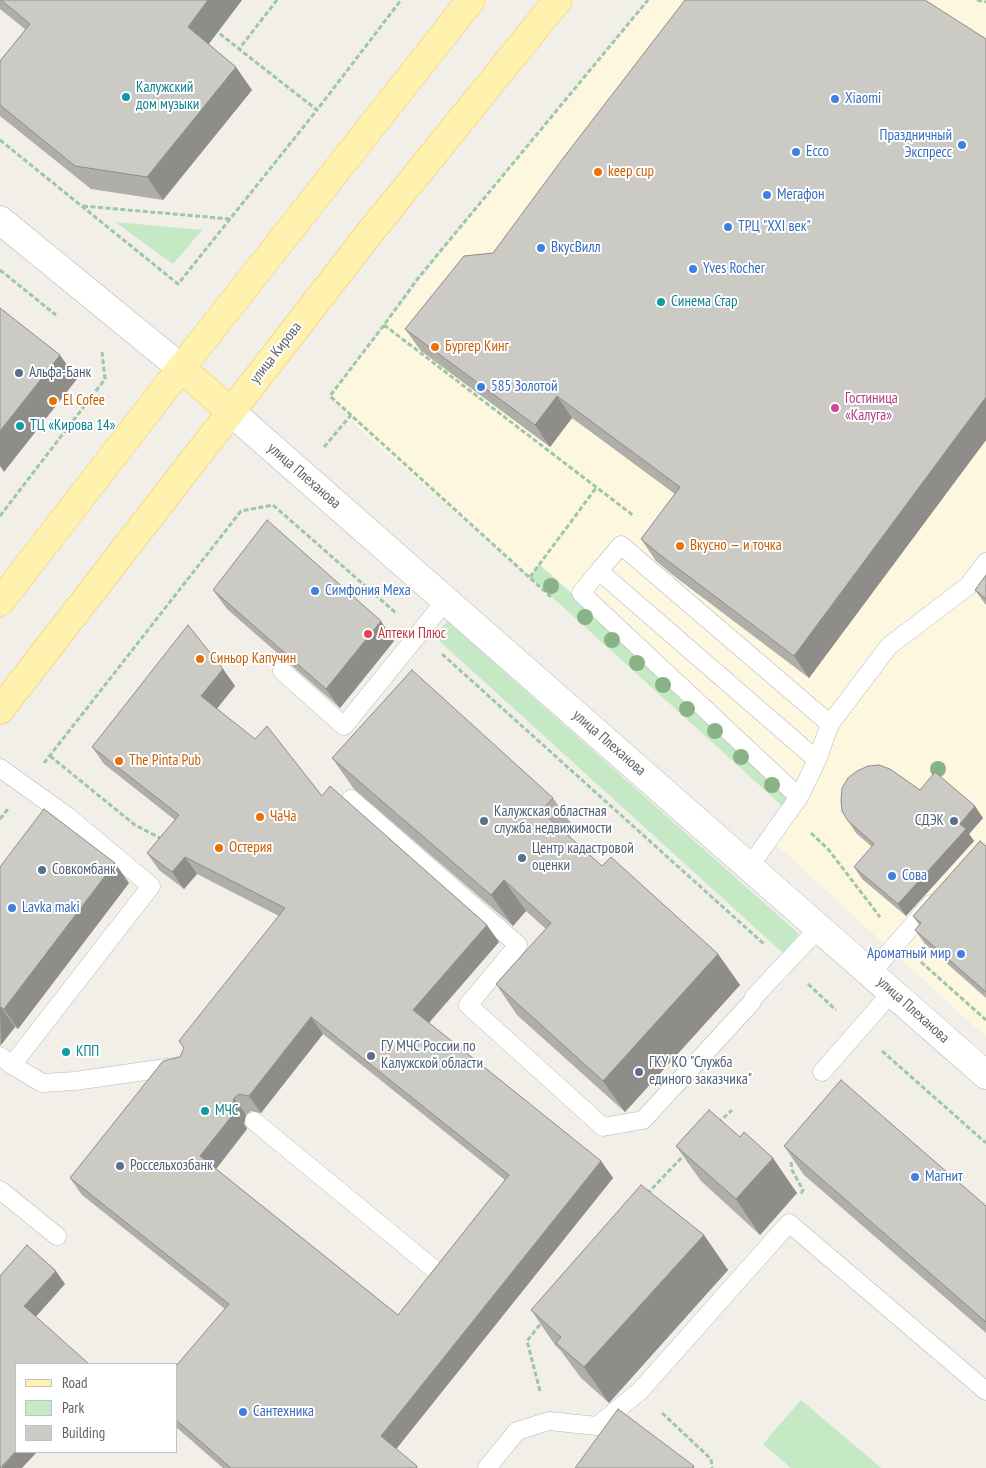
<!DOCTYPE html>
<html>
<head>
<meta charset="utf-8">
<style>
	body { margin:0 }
	#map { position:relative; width:986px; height:1468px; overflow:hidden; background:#f1efe8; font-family:"PT Sans Narrow",sans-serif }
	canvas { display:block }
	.legend { position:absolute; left:15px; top:1363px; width:162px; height:90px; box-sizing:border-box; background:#fff; border:1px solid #bfc1c3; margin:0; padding:6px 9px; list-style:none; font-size:15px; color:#5f6368 }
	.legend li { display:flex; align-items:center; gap:10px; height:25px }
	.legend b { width:25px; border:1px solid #bfc1c3 }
</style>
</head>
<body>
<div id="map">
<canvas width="986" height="1468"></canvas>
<ul class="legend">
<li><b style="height:6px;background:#fff2af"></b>Road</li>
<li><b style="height:14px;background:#c5e8c5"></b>Park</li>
<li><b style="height:14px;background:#cccac5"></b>Building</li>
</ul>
</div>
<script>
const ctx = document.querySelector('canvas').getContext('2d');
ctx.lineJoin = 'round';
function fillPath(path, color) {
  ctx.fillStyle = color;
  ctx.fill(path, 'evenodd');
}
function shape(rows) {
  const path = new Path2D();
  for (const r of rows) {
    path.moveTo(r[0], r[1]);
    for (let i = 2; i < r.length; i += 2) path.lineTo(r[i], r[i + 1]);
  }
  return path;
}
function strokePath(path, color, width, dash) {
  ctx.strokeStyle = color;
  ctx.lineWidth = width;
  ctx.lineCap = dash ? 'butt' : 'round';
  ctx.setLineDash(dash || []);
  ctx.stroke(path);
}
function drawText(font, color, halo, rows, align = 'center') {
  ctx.font = font + ' "PT Sans Narrow",sans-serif';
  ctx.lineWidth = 4;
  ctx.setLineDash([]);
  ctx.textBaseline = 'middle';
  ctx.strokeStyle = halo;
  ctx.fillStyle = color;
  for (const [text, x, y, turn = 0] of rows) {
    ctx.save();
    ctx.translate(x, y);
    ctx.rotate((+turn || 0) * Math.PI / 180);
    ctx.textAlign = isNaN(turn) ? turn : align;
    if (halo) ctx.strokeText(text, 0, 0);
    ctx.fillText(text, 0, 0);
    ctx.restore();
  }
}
const commercial = shape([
	[650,0,977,0,986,2,986,1037,769,838,789,811,530,577,363,432,330,396,488,193,636,14]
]);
const green = shape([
	[115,222,202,230,173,264],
	[539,564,799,797,789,812,530,577],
	[447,621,799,934,783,953,435,637],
	[801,1400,881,1468,791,1468,763,1444]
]);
const path = shape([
	[277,0,239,49,317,110,401,0],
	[977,0,986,2],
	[214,29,239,49],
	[0,140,178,284,317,110],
	[83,206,230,219],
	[0,270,56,315],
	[384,325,634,516],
	[324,447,351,415],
	[0,516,105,379,102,352],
	[530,577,596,488],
	[551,597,330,396,384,325,419,277,648,0],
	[442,654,764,944],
	[50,756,135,825,162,839],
	[44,763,241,511,273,505,396,613],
	[0,819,8,809],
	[811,833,828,849,880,917],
	[921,962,986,1020],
	[808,984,836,1010],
	[882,1051,986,1143],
	[718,1123,732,1110],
	[791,1162,792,1170,803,1190,800,1196],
	[647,1194,686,1153],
	[540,1391,527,1341,542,1322],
	[662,1413,711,1459,712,1468]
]);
const service = shape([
	[599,571,621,545,830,724],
	[282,671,344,726,446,600],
	[0,768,67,816,151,886,12,1065],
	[799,797,581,593,599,571,817,760],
	[351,799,518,945,468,1005,603,1127,643,1120,752,1002,754,997,819,928],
	[750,866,799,797,817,760,830,724,889,646,968,586,986,562],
	[871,973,931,904],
	[0,1056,12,1065,42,1083,75,1081,180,1066],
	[822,1072,892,992],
	[254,1121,435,1270],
	[0,1190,57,1236],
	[487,1468,517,1431,549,1421,597,1426,640,1391,789,1223,986,1391]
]);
const tertiary = shape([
	[0,220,181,368]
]);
const secondary = shape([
	[230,411,986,1075]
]);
const primary = shape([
	[181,368,230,411],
	[0,602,181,368,471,0],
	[0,710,368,235,558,0]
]);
const trees = [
	[551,586],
	[585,617],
	[612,640],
	[637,663],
	[663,685],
	[687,709],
	[715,731],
	[741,757],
	[938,769],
	[772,785]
];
const wall = shape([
	[0,0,242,0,209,44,252,90,163,200,91,189,0,116,0,61,26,30,0,9],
	[986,39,986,440,809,678,674,576,656,561,641,539,675,494,572,418,550,447,421,351,405,329,493,253],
	[986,575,986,605,975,590],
	[213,590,394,641,340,708,227,609],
	[223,669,235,686,217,709,499,942,429,1023,601,1161,613,1178,396,1449,418,1468,223,1468,176,1427,176,1366,225,1309,82,1195,70,1178,180,1057,279,916,197,874,184,889,159,870,147,853,175,820,104,764,92,747],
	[323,1034,505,1180,398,1315,216,1169,247,1129,244,1124,246,1115,251,1111,261,1113],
	[332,758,553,798,575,829,569,836,602,866,718,954,740,985,625,1112,517,1015,496,984,546,929,526,911,513,926,354,789],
	[920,790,983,818,969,834,974,841,906,916,862,879,854,867,872,847,856,833,848,821],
	[986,846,986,998,925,944,915,930,919,925,913,916],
	[0,867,129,883,18,1029,15,1027,0,1046],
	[740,1137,797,1193,760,1235,701,1181,676,1146],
	[784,1146,986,1206,986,1333,804,1175],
	[704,1235,728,1270,609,1403,581,1378,561,1351,555,1345,531,1310]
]);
const shadedWall = shape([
	[208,0,242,0,204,50,188,27],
	[236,67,252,90,163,200,147,177],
	[60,355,77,379,4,472,0,466,0,431],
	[557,396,572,418,550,447,535,425],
	[986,397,986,440,809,678,794,656],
	[381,621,394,641,340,708,326,689],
	[223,669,235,686,213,713,201,696],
	[975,806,983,818,969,834,974,841,906,916,898,904,960,824],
	[185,857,197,874,184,889,172,872],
	[115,863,129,883,18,1029,4,1009],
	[504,880,526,911,513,926,491,895],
	[487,925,499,942,425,1027,413,1010],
	[718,954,740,985,625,1112,603,1081],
	[1,1007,15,1027,1,1045,0,1009],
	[311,1017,323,1034,261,1113,249,1096],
	[234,1098,246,1115,244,1124,247,1129,212,1174,200,1156,232,1107],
	[773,1158,797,1193,760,1235,736,1199],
	[601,1161,613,1178,393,1453,381,1436],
	[704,1235,728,1270,609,1403,584,1367],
	[56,1271,65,1284,33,1320,24,1306],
	[16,1451,16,1452,37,1452,22,1468,1,1468]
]);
const building = shape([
	[1,0,208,0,188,27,236,67,147,177,75,166,0,105,0,61,30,24,1,0],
	[685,0,925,0,986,39,986,397,794,656,659,554,641,539,680,487,557,396,535,425,405,329,464,256,493,253,564,157,685,0],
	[0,308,60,355,0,431,0,308],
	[267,520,381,621,326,689,213,590,267,520],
	[986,575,986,599,975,590,986,575],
	[188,625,223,669,201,696,255,739,267,726,322,796,330,786,487,925,413,1010,601,1161,381,1436,417,1466,416,1468,231,1468,176,1420,176,1366,229,1304,70,1178,163,1061,180,1057,184,1048,179,1041,285,908,185,857,172,872,147,853,179,815,92,747,188,625],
	[311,1017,509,1175,398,1315,200,1156,235,1112,232,1107,234,1098,239,1094,249,1096,311,1017],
	[412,670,553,798,541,811,602,866,611,857,718,954,603,1081,496,984,551,923,504,880,491,895,332,758,412,670],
	[879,765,890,769,920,790,935,772,975,806,960,824,966,829,898,904,854,867,874,844,848,821,842,811,841,800,842,788,848,778,857,771,868,766,879,765],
	[44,809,115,863,4,1009,1,1007,0,1009,0,867,44,809],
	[980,841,986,846,986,992,915,930,921,923,913,916,980,841],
	[841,1080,986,1206,986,1322,784,1146,841,1080],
	[709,1110,740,1137,744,1132,773,1158,736,1199,676,1146,709,1110],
	[641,1185,704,1235,584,1367,556,1343,561,1337,531,1310,641,1185],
	[27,1245,56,1271,24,1306,89,1364,16,1364,16,1451,0,1468,0,1276,27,1245],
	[618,1409,694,1466,693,1468,575,1468,618,1409]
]);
const markers = [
	[126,97,5,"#0f9aa8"],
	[835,99,5,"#3f7fe0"],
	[962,145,5,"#3f7fe0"],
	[796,152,5,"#3f7fe0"],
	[598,172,5,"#e8710a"],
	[767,195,5,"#3f7fe0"],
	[728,227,5,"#3f7fe0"],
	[541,248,5,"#3f7fe0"],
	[693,269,5,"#3f7fe0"],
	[661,302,5,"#0f9aa8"],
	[435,347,5,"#e8710a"],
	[19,373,5,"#5c6f8a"],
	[481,387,5,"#3f7fe0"],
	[53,401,5,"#e8710a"],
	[835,408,5,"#d1479c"],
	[20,426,5,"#0f9aa8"],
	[680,546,5,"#e8710a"],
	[315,591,5,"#3f7fe0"],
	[368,634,5,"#e0444e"],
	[200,659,5,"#e8710a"],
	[119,761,5,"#e8710a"],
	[260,817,5,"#e8710a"],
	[484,821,5,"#5c6f8a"],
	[954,821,5,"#5c6f8a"],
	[219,848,5,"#e8710a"],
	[522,858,5,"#5c6f8a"],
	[42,870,5,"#5c6f8a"],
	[892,876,5,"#3f7fe0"],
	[12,908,5,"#3f7fe0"],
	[961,954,5,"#3f7fe0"],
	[66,1052,5,"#0f9aa8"],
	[371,1056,5,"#5c6f8a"],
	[639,1072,5,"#5c6f8a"],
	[205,1111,5,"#0f9aa8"],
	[120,1166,5,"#5c6f8a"],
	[915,1177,5,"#3f7fe0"],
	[243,1412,5,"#3f7fe0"]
];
const cultureNames = [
	["Калужский",136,88],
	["дом музыки",136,105],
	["Синема Стар",671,302],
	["ТЦ «Кирова 14»",30,426],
	["КПП",76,1052],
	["МЧС",215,1111]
];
const shopNames = [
	["Xiaomi",845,99],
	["Праздничный",952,136,"right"],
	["Экспресс",952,153,"right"],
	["Ecco",806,152],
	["Мегафон",777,195],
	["ТРЦ \"XXI век\"",738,227],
	["ВкусВилл",551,248],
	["Yves Rocher",703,269],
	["585 Золотой",491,387],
	["Симфония Меха",325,591],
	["Сова",902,876],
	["Lavka maki",22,908],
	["Ароматный мир",951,954,"right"],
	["Магнит",925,1177],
	["Сантехника",253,1412]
];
const foodNames = [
	["keep cup",608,172],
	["Бургер Кинг",445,347],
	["El Cofee",63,401],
	["Вкусно — и точка",690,546],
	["Синьор Капучин",210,659],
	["The Pinta Pub",129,761],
	["ЧаЧа",270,817],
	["Остерия",229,848]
];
const streetNames = [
	["улица Кирова",276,353,-52],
	["улица Плеханова",304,476,41],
	["улица Плеханова",609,743,41],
	["улица Плеханова",913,1010,42]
];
const serviceNames = [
	["Альфа-Банк",29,373],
	["Калужская областная",494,812],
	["служба недвижимости",494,829],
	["СДЭК",944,821,"right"],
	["Центр кадастровой",532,849],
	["оценки",532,866],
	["Совкомбанк",52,870],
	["ГУ МЧС России по",381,1047],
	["Калужской области",381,1064],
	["ГКУ КО \"Служба",649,1063],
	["единого заказчика\"",649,1080],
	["Россельхозбанк",130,1166]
];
const hotelNames = [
	["Гостиница",845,399],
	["«Калуга»",845,416]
];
const healthNames = [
	["Аптеки Плюс",378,634]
];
fillPath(commercial, '#fef7e0');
fillPath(green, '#c5e8c5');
strokePath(service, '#b5b8bc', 19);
strokePath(tertiary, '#b5b8bc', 29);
strokePath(secondary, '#b6babf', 29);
strokePath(primary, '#f2c960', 29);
strokePath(path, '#9cc7a9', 3, [5, 2.5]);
strokePath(service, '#fff', 18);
strokePath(tertiary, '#fff', 28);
strokePath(secondary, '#fff', 28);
strokePath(primary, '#fff2af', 28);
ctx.fillStyle = '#89b387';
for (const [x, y] of trees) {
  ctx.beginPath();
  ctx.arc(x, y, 8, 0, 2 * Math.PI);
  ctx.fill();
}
fillPath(wall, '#afaea9');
fillPath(shadedWall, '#8f8d8a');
fillPath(building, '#cccac5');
strokePath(building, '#8f8d8a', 1);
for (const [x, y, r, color] of markers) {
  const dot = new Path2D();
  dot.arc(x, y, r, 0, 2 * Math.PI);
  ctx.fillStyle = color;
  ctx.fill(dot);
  strokePath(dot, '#fff', 2);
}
drawText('15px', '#0d838f', '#fff', cultureNames, 'left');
drawText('15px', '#366cbe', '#fff', shopNames, 'left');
drawText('15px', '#c56008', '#fff', foodNames, 'left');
drawText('15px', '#5f6368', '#fff', streetNames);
drawText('15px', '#4e5e75', '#fff', serviceNames, 'left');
drawText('15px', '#b23c85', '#fff', hotelNames, 'left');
drawText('15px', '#be3a42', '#fff', healthNames, 'left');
</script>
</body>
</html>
